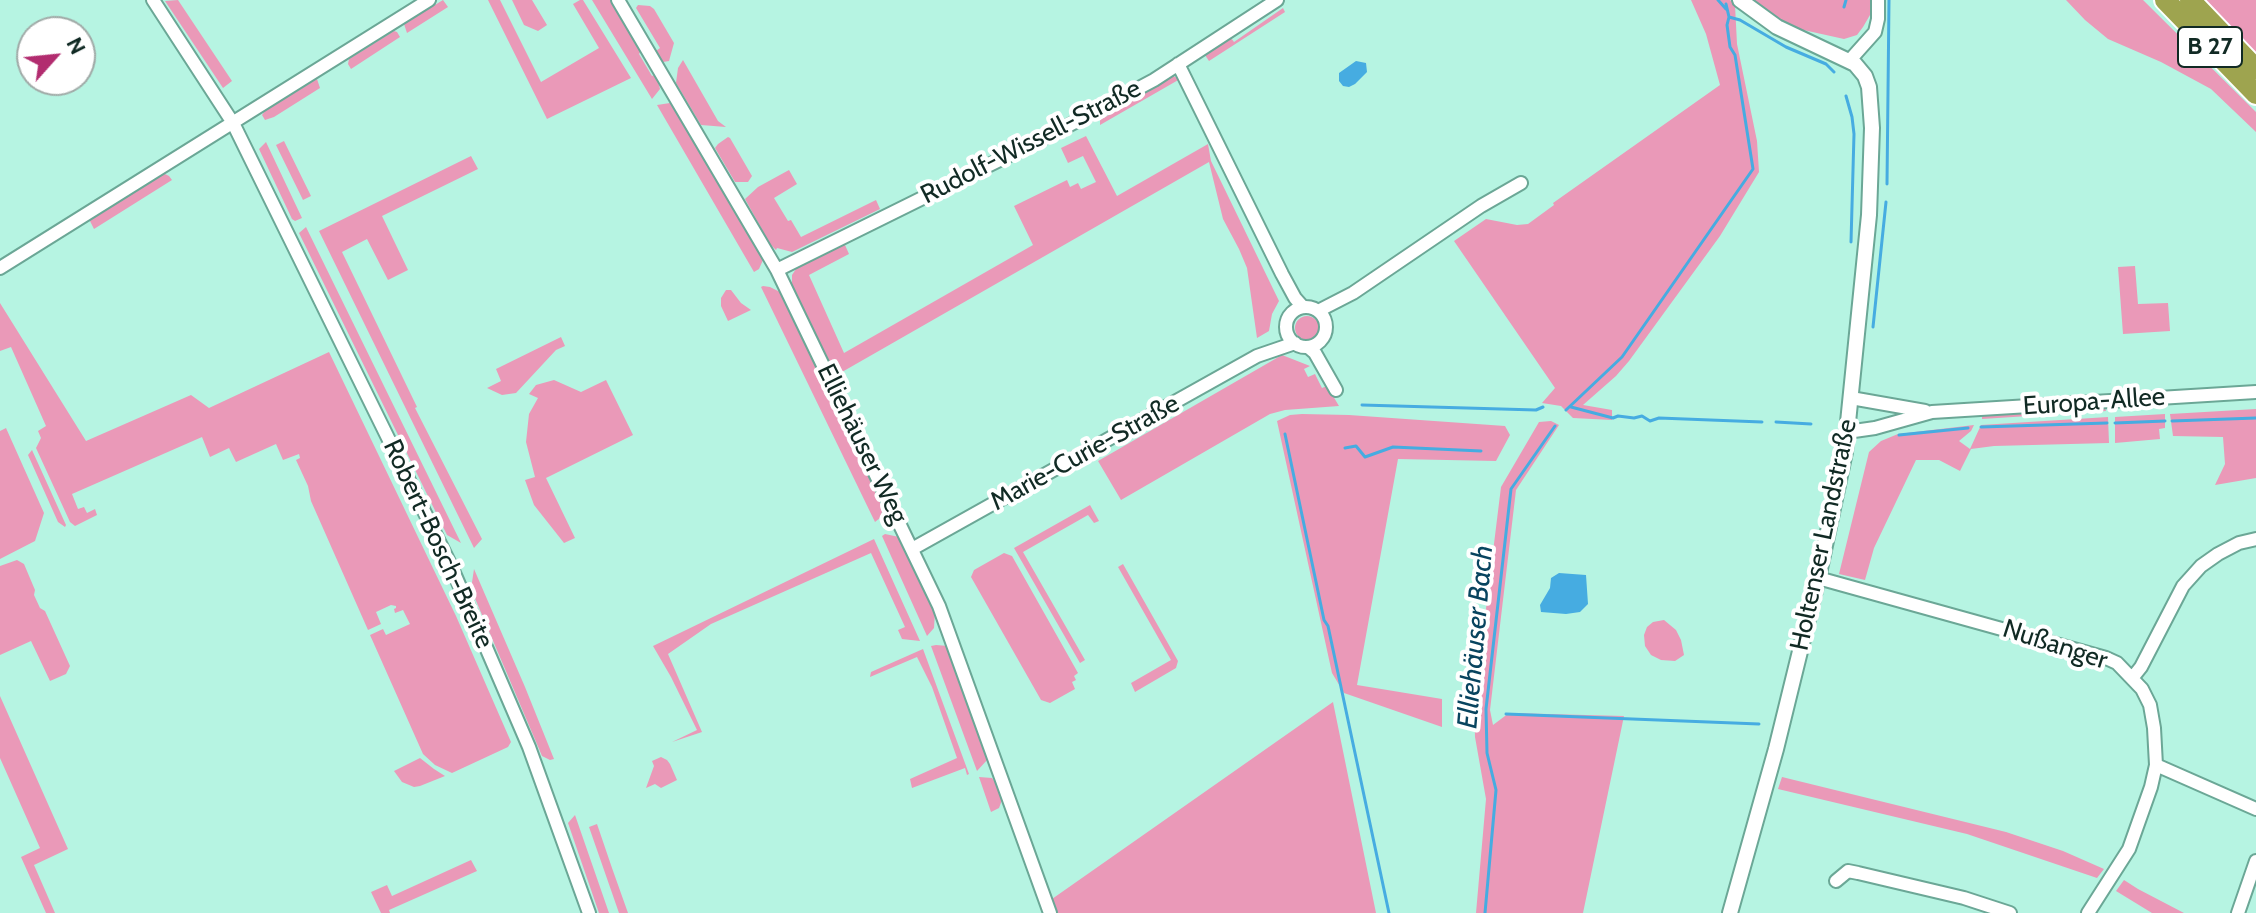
<!DOCTYPE html>
<html>
<head>
<meta charset="utf-8">
<style>
	body { margin:0 }
	#map { position:relative; width:2256px; height:913px; overflow:hidden; background:#b6f4e2; font-family:Cabin,sans-serif }
	canvas { display:block }
	.north { position:absolute; left:16px; top:16px; width:80px; height:80px; box-sizing:border-box; background:#fff; border:2px solid #a0aaa7; border-radius:50%; rotate:63deg; font-size:22px; font-weight:700; line-height:32px; text-align:center; color:#112a24 }
	.north::after { content:''; display:block; margin:auto; width:28px; height:36px; background:#b22c6f; clip-path:polygon(50% 0,100% 100%,50% 72%,0 100%) }
</style>
</head>
<body>
<div id="map">
<canvas width="2256" height="913"></canvas>
<div class="north">N</div>
</div>
<script>
const ctx = document.querySelector('canvas').getContext('2d');
ctx.lineJoin = 'round';
function fillPath(path, color) {
  ctx.fillStyle = color;
  ctx.fill(path, 'evenodd');
}
function shape(rows) {
  const path = new Path2D();
  for (const r of rows) {
    if (r.length === 3) {
      path.moveTo(r[0] + r[2], r[1]);
      path.arc(r[0], r[1], r[2], 0, 2 * Math.PI);
      continue;
    }
    path.moveTo(r[0], r[1]);
    for (let i = 2; i < r.length; i += 2) path.lineTo(r[i], r[i + 1]);
  }
  return path;
}
function strokePath(path, color, width, dash) {
  ctx.strokeStyle = color;
  ctx.lineWidth = width;
  ctx.lineCap = dash ? 'butt' : 'round';
  ctx.setLineDash(dash || []);
  ctx.stroke(path);
}
function drawText(font, color, halo, rows, align = 'center') {
  ctx.font = font + ' Cabin,sans-serif';
  ctx.lineWidth = 8;
  ctx.setLineDash([]);
  ctx.textBaseline = 'middle';
  ctx.strokeStyle = halo;
  ctx.fillStyle = color;
  for (const [text, x, y, turn = 0] of rows) {
    ctx.save();
    ctx.translate(x, y);
    ctx.rotate((+turn || 0) * Math.PI / 180);
    ctx.textAlign = isNaN(turn) ? turn : align;
    if (halo) ctx.strokeText(text, 0, 0);
    ctx.fillText(text, 0, 0);
    ctx.restore();
  }
}
const green = shape([
	[178,0,232,81,223,88,165,1],
	[443,0,448,7,407,33,404,24],
	[488,0,500,0,541,82,599,48,573,4,580,0,583,0,631,78,547,119],
	[512,0,532,0,547,25,538,31,524,25],
	[592,0,610,0,641,51,639,54,652,76,656,74,660,89,652,99],
	[1691,0,1730,0,1735,5,1737,44,1757,141,1759,172,1720,236,1629,361,1616,376,1583,405,1612,410,1612,420,1573,418,1561,406,1542,403,1555,388,1454,241,1486,219,1517,225,1528,224,1554,205,1553,203,1720,85,1706,34],
	[1750,0,1872,0,1870,15,1863,27,1857,35,1844,39,1790,27],
	[2066,0,2143,0,2256,112,2256,132,2211,89,2161,62,2108,39,2085,20],
	[2205,0,2256,0,2256,55],
	[638,5,650,6,654,9,674,43,669,61,663,62,656,51,660,48,636,8],
	[1283,8,1285,12,1209,61,1205,55,1231,38,1234,42],
	[394,31,397,32,400,37,351,69,348,64,349,59],
	[683,60,718,121,726,127,701,125,676,83,678,68],
	[1173,76,1180,79,1100,125,1100,120,1116,111,1115,107],
	[317,79,320,88,274,117,265,120,262,115,265,111],
	[670,103,675,106,757,246,763,260,759,269,754,272,657,105],
	[1086,136,1117,196,1208,144,1211,161,1279,301,1272,314,1269,331,1257,338,1247,268,1239,249,1223,219,1209,162,842,372,835,359,828,362,792,287,792,275,798,266,842,243,845,245,849,254,809,275,844,353,1033,245,1014,206,1067,180,1070,187,1078,183,1081,189,1096,182,1083,156,1068,163,1061,148],
	[728,137,730,138,752,176,748,182,735,182,715,148,718,144],
	[284,141,311,196,303,200,276,145],
	[266,142,302,218,295,221,292,219,259,149],
	[471,156,478,169,382,216,408,270,388,280,367,239,342,252,417,407,415,408,482,539,474,548,319,231],
	[789,170,797,184,774,198,788,221,791,220,801,237,876,200,880,209,792,252,777,248,776,250,770,244,745,199,758,187],
	[165,174,169,176,172,180,94,229,89,219,158,176],
	[306,227,461,543,447,535,299,233],
	[2135,266,2138,304,2168,303,2170,331,2123,334,2118,267],
	[763,286,770,287,780,292,861,461,883,509,880,518,875,522,761,287],
	[726,290,731,290,741,303,751,310,728,321,721,306,721,298],
	[0,303,86,441,191,395,209,408,329,352,456,616,511,742,508,747,452,773,435,765,423,754,370,635,383,629,386,635,410,624,403,610,395,613,394,609,396,608,396,606,391,605,376,612,381,624,368,630,311,501,308,486,296,460,300,458,299,454,283,460,276,444,236,462,229,448,210,457,202,437,72,494,78,509,84,507,87,513,95,509,97,515,75,526,70,522,36,448,41,438,38,431,46,426,11,347,0,351],
	[1307,328,12],
	[561,337,565,346,556,350,516,393,502,395,487,388,501,381,496,369],
	[1282,355,1310,366,1304,369,1308,377,1315,374,1322,388,1327,386,1339,406,1285,410,1270,414,1121,500,1098,461],
	[554,380,581,392,606,380,633,435,546,478,575,538,564,543,534,505,525,480,535,477,526,442,529,414,538,398,529,394,536,385],
	[2105,408,2106,411,1982,419,1982,416],
	[2256,409,2256,478,2215,485,2225,464,2223,437,2173,436,2170,414],
	[1302,414,1349,415,1505,426,1510,435,1496,461,1398,459,1357,685,1442,699,1442,727,1344,693,1332,673,1277,421,1290,415],
	[2165,414,2165,428,2159,429,2160,439,2115,443,2115,417],
	[2108,417,2109,443,1994,446,1971,449,1960,471,1939,460,1916,460,1874,548,1865,580,1839,574,1869,452,1881,441,1898,434,1974,425,1971,431,1959,441,1970,449,1981,425],
	[1551,421,1559,425,1516,490,1490,710,1493,725,1509,713,1624,716,1583,913,1476,913,1486,799,1475,737,1474,706,1501,487,1539,422],
	[6,428,44,513,35,541,0,559,0,431],
	[32,450,66,525,65,527,58,522,28,455],
	[1090,505,1099,521,1094,523,1088,515,1023,552,1085,660,1080,663,1014,548],
	[885,534,899,537,935,612,934,628,927,636,882,536],
	[874,539,920,641,902,639,898,630,905,627,871,553,711,624,668,654,702,732,672,742,697,730,671,677,653,646],
	[1004,553,1012,556,1078,673,1074,676,1076,680,1072,682,1075,689,1050,703,1041,700,971,577,974,570],
	[17,560,24,564,35,590,34,595,40,608,45,611,70,666,66,674,50,681,31,641,0,655,0,566],
	[1123,564,1178,661,1176,668,1135,692,1131,683,1171,660,1118,567],
	[474,569,525,687,554,759,550,760,542,756,471,589],
	[1664,620,1676,630,1681,640,1684,655,1675,661,1661,660,1651,655,1645,646,1644,635,1647,627,1653,622],
	[936,645,948,646,988,759,977,771,931,646],
	[923,649,969,774,967,775,965,768,912,788,910,779,957,758,932,687,917,657,870,677,871,672],
	[0,696,68,849,34,865,55,913,46,913,21,857,40,848,0,758],
	[1333,702,1376,913,1056,913,1052,899],
	[661,757,667,760,670,764,677,780,661,788,655,784,646,788,654,766,652,761],
	[420,758,434,769,445,776,420,786,414,787,402,782,394,771],
	[979,777,992,778,995,782,1002,800,999,808,991,812],
	[1782,777,2006,832,2063,851,2104,869,2097,878,1967,834,1778,789],
	[575,815,609,913,599,913,568,823],
	[597,824,612,868,628,913,619,913,589,827],
	[471,860,477,871,389,910,390,913,381,913,371,892,387,885,392,896],
	[2124,880,2138,889,2184,913,2152,913,2116,891]
]);
const water = shape([
	[1356,61,1366,63,1367,72,1355,84,1349,87,1343,86,1339,81,1339,73],
	[1559,573,1586,575,1588,604,1580,612,1566,614,1541,612,1540,605,1550,588,1551,578]
]);
const stream = shape([
	[1718,0,1726,9],
	[1844,7,1846,0],
	[1729,17,1740,20,1786,47,1826,64,1834,72],
	[1846,96,1852,117,1854,134,1851,242],
	[1887,184,1889,0],
	[1873,327,1886,202],
	[1362,405,1536,410,1543,407],
	[1571,407,1613,418,1618,416,1634,418,1642,416,1650,421,1659,418,1762,422],
	[1566,410,1622,357,1753,169,1735,55,1730,47,1727,25,1729,17,1726,4],
	[2172,421,2256,418],
	[1776,422,1811,424],
	[2115,423,2165,421],
	[1981,427,2107,423],
	[1285,434,1324,620,1328,626,1389,913],
	[1899,435,1968,428],
	[1345,448,1356,446,1365,457,1393,447,1481,451],
	[1506,714,1759,724],
	[1485,913,1496,790,1487,753,1486,709,1511,489,1555,426]
]);
const minor = shape([
	[153,0,233,123,451,566,529,747,589,913],
	[618,0,777,270,939,606,1050,913],
	[1850,60,1875,32,1878,19,1878,0],
	[1178,64,1282,274,1295,298,1303,307],
	[0,268,429,0],
	[777,270,1062,129,1154,80,1277,0],
	[1306,327,20],
	[1318,311,1353,293,1481,206,1521,183],
	[1308,347,1315,353,1336,390],
	[1851,398,1925,411],
	[1847,432,1875,428,1932,412,2256,392],
	[912,549,1257,356,1295,343],
	[1818,578,2106,658,2117,663,2142,689,2150,705,2154,728,2156,765,2151,787,2129,849,2088,913],
	[2133,677,2141,667,2183,586,2201,566,2218,554,2239,543,2256,539],
	[2156,765,2256,809],
	[1836,881,1848,871,1858,873,1964,898,2010,913],
	[2238,913,2256,861]
]);
const tertiary = shape([
	[1730,913,1776,749,1818,578,1845,452,1869,215,1872,128,1869,87,1865,76,1855,64,1777,27,1740,0]
]);
const trunk = shape([
	[2165,0,2256,94],
	[2190,0,2256,69]
]);
const shields = [
	[2210,47,64]
];
const shieldNames = [
	["B 27",2210,47]
];
const streetNames = [
	["Rudolf-Wissell-Straße",1031,142,-27],
	["Europa-Allee",2094,402,-4],
	["Elliehäuser Weg",862,444,64],
	["Marie-Curie-Straße",1085,453,-29],
	["Holtenser Landstraße",1824,535,-78],
	["Robert-Bosch-Breite",438,544,65],
	["Nußanger",2055,645,18]
];
const waterNames = [
	["Elliehäuser Bach",1476,637,-85]
];
fillPath(green, '#ea99b8');
fillPath(water, '#46ace1');
strokePath(stream, '#46ace1', 3);
strokePath(minor, '#6ba796', 16);
strokePath(tertiary, '#6ba796', 18);
strokePath(trunk, '#fff', 24);
strokePath(minor, '#fff', 12);
strokePath(tertiary, '#fff', 14);
strokePath(trunk, '#9ea44f', 20);
for (const [x, y, w] of shields) {
  const box = new Path2D();
  box.roundRect(x - w / 2, y - 20, w, 40, 6);
  ctx.fillStyle = '#fff';
  ctx.fill(box);
  strokePath(box, '#112a24', 2);
}
drawText('bold 24px', '#112a24', null, shieldNames);
drawText('26px', '#112a24', '#fff', streetNames);
drawText('italic 28px', '#08445f', '#fff', waterNames);
</script>
</body>
</html>
